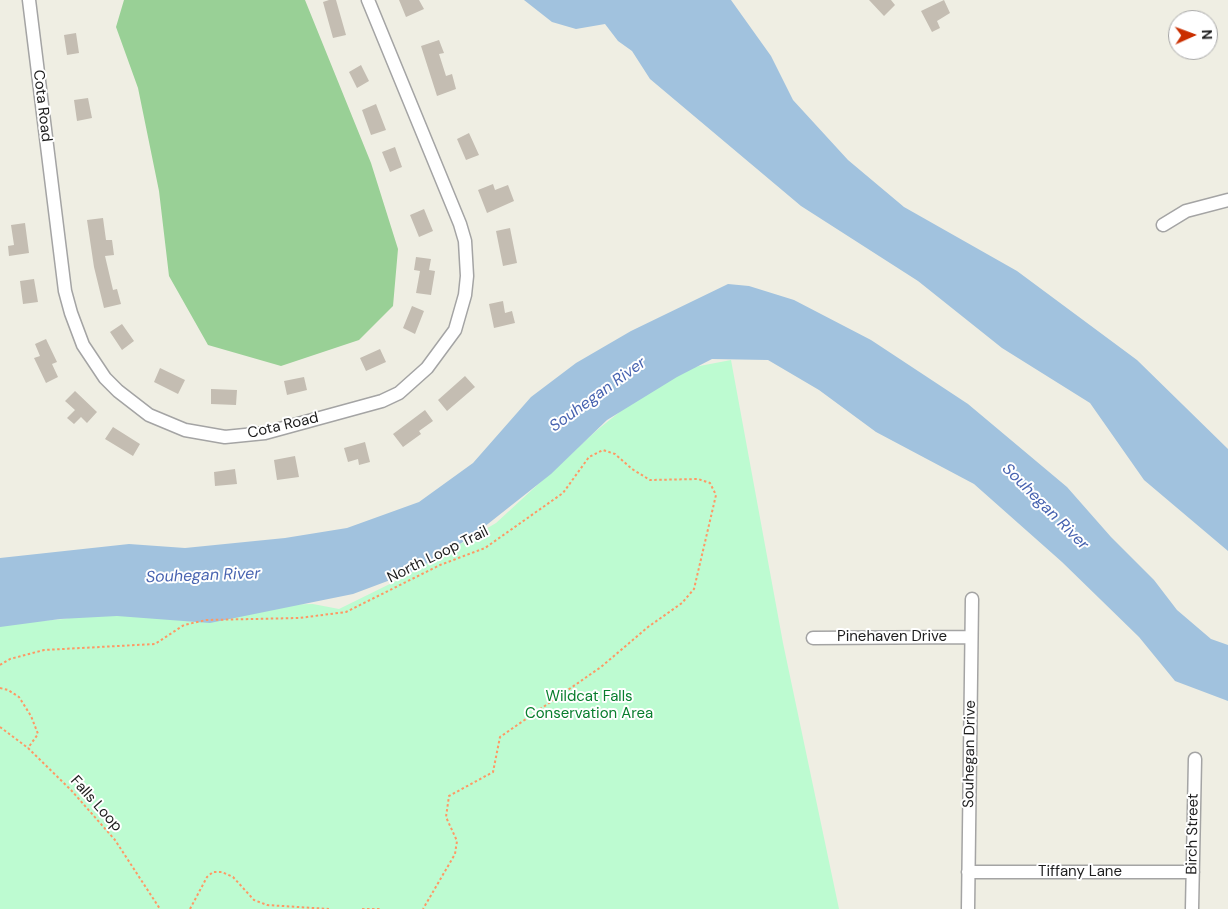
<!DOCTYPE html>
<html>
<head>
<meta charset="utf-8">
<style>
	body { margin:0 }
	#map { position:relative; width:1228px; height:909px; overflow:hidden; background:#efeee3; font-family:"DM Sans",sans-serif }
	canvas { display:block }
	.north { position:absolute; left:1168px; top:10px; width:50px; height:50px; box-sizing:border-box; background:#fff; border:1px solid #a5a5a5; border-radius:50%; rotate:88deg; font-size:14px; font-weight:700; line-height:20px; text-align:center; color:#1d1d1d }
	.north::after { content:''; display:block; margin:auto; width:18px; height:22px; background:#ca2f00; clip-path:polygon(50% 0,100% 100%,50% 72%,0 100%) }
</style>
</head>
<body>
<div id="map">
<canvas width="1228" height="909"></canvas>
<div class="north">N</div>
</div>
<script>
const ctx = document.querySelector('canvas').getContext('2d');
ctx.lineJoin = 'round';
function fillPath(path, color) {
  ctx.fillStyle = color;
  ctx.fill(path, 'evenodd');
}
function shape(rows) {
  const path = new Path2D();
  for (const r of rows) {
    path.moveTo(r[0], r[1]);
    for (let i = 2; i < r.length; i += 2) path.lineTo(r[i], r[i + 1]);
  }
  return path;
}
function strokePath(path, color, width, dash) {
  ctx.strokeStyle = color;
  ctx.lineWidth = width;
  ctx.lineCap = dash ? 'butt' : 'round';
  ctx.setLineDash(dash || []);
  ctx.stroke(path);
}
function drawText(font, color, halo, rows, align = 'center') {
  ctx.font = font + ' "DM Sans",sans-serif';
  ctx.lineWidth = 4;
  ctx.setLineDash([]);
  ctx.textBaseline = 'middle';
  ctx.strokeStyle = halo;
  ctx.fillStyle = color;
  for (const [text, x, y, turn = 0] of rows) {
    ctx.save();
    ctx.translate(x, y);
    ctx.rotate((+turn || 0) * Math.PI / 180);
    ctx.textAlign = isNaN(turn) ? turn : align;
    if (halo) ctx.strokeText(text, 0, 0);
    ctx.fillText(text, 0, 0);
    ctx.restore();
  }
}
const forest = shape([
	[124,0,305,0,371,163,398,249,393,306,359,340,281,366,208,345,169,276,159,191,138,88,116,27]
]);
const park = shape([
	[731,360,783,643,839,909,0,909,0,624,64,619,116,609,313,604,339,609,404,577,496,523,596,431,653,385,689,368]
]);
const water = shape([
	[524,0,731,0,771,56,793,100,848,160,904,207,1017,271,1137,360,1228,449,1228,551,1144,480,1090,403,1002,348,918,281,801,206,650,79,632,51,618,41,605,24,576,29,552,22],
	[728,284,749,286,794,300,871,340,968,404,1067,487,1111,537,1154,580,1177,610,1211,639,1228,645,1228,701,1175,681,1139,637,1062,562,974,484,876,432,819,390,768,360,712,359,677,377,607,420,551,474,479,531,448,552,409,573,353,594,210,623,117,616,60,619,0,627,0,558,129,544,185,548,285,538,347,528,419,502,473,463,531,397,576,363,631,331]
]);
const building = shape([
	[329,0,336,0,346,35,333,38,323,2],
	[399,0,419,0,424,9,406,17],
	[869,0,891,0,895,5,884,16],
	[944,0,950,13,937,21,940,28,932,32,921,11],
	[76,33,79,53,67,55,64,35],
	[439,40,444,53,439,54,446,76,452,74,456,89,437,96,421,46],
	[361,65,369,81,357,88,349,72],
	[88,98,92,118,77,121,74,100],
	[376,104,386,130,371,135,362,110],
	[469,133,479,155,466,160,457,139],
	[395,147,402,167,390,172,382,152],
	[493,184,495,190,508,185,514,201,487,213,478,190],
	[424,209,433,231,419,237,410,215],
	[103,218,106,240,112,240,114,255,105,256,113,290,117,289,121,304,104,308,94,267,87,220],
	[25,223,29,253,9,256,8,246,14,245,11,225],
	[510,228,517,263,503,266,496,231],
	[416,257,431,259,429,270,435,271,431,295,416,293,420,271,414,270],
	[34,279,38,302,23,304,20,281],
	[503,301,505,313,512,311,515,323,494,328,489,304],
	[412,306,424,311,415,334,403,328],
	[122,324,134,341,122,350,110,332],
	[46,339,57,362,52,364,58,377,46,383,34,358,40,356,35,344],
	[380,349,386,362,366,371,360,358],
	[160,368,185,380,178,394,154,382],
	[465,376,475,387,447,411,438,400],
	[304,377,307,390,287,395,284,381],
	[211,389,237,390,236,405,211,404],
	[75,391,97,412,87,423,81,417,74,424,67,418,75,410,65,401],
	[425,410,433,421,419,431,421,434,403,447,393,434],
	[113,427,140,444,133,456,105,439],
	[365,442,370,462,359,465,358,459,348,462,344,448],
	[295,456,299,477,277,480,274,460],
	[235,469,237,484,215,486,214,472]
]);
const path = shape([
	[0,665,10,659,44,650,155,644,184,625,206,620,299,618,346,612,440,565,485,548,563,493,589,457,603,450,615,454,632,469,650,480,698,479,710,483,716,495,694,589,682,603,648,627,601,667,500,737,493,772,449,796,446,817,457,841,455,854,423,909],
	[0,688,8,690,19,697,31,716,38,734,28,748],
	[0,727,28,748,71,790,115,840,160,909],
	[190,909,207,877,213,872,222,872,233,877,254,900,267,905,329,909],
	[362,909,381,909]
]);
const minor = shape([
	[29,0,65,291,71,313,83,345,105,378,118,391,149,415,185,430,225,437,265,433,382,401,399,393,427,368,455,330,465,295,467,276,465,241,460,224,368,0],
	[1163,225,1186,211,1228,200],
	[813,638,971,637],
	[968,872,1193,872],
	[968,909,972,599],
	[1192,909,1195,759]
]);
const streetNames = [
	["Cota Road",42,106,83],
	["Cota Road",283,426,-13],
	["North Loop Trail",438,555,-26],
	["Pinehaven Drive",892,637],
	["Souhegan Drive",970,754,-89],
	["Falls Loop",96,804,48],
	["Birch Street",1193,834,-89],
	["Tiffany Lane",1080,872]
];
const parkNames = [
	["Wildcat Falls",589,697],
	["Conservation Area",589,714]
];
const waterNames = [
	["Souhegan River",598,395,-36],
	["Souhegan River",1045,507,45],
	["Souhegan River",203,576,-2]
];
fillPath(forest, '#99d096');
fillPath(park, '#bdfbd1');
fillPath(water, '#a1c2de');
fillPath(building, '#c4bdb2');
strokePath(minor, '#a4a4a4', 15);
strokePath(path, '#fe9864', 2, [2.5, 2.5]);
strokePath(minor, '#fff', 12);
drawText('15px', '#1d1d1d', '#fff', streetNames);
drawText('15px', '#087e2d', '#fff', parkNames);
drawText('italic 16px', '#4763b0', '#fff', waterNames);
</script>
</body>
</html>
